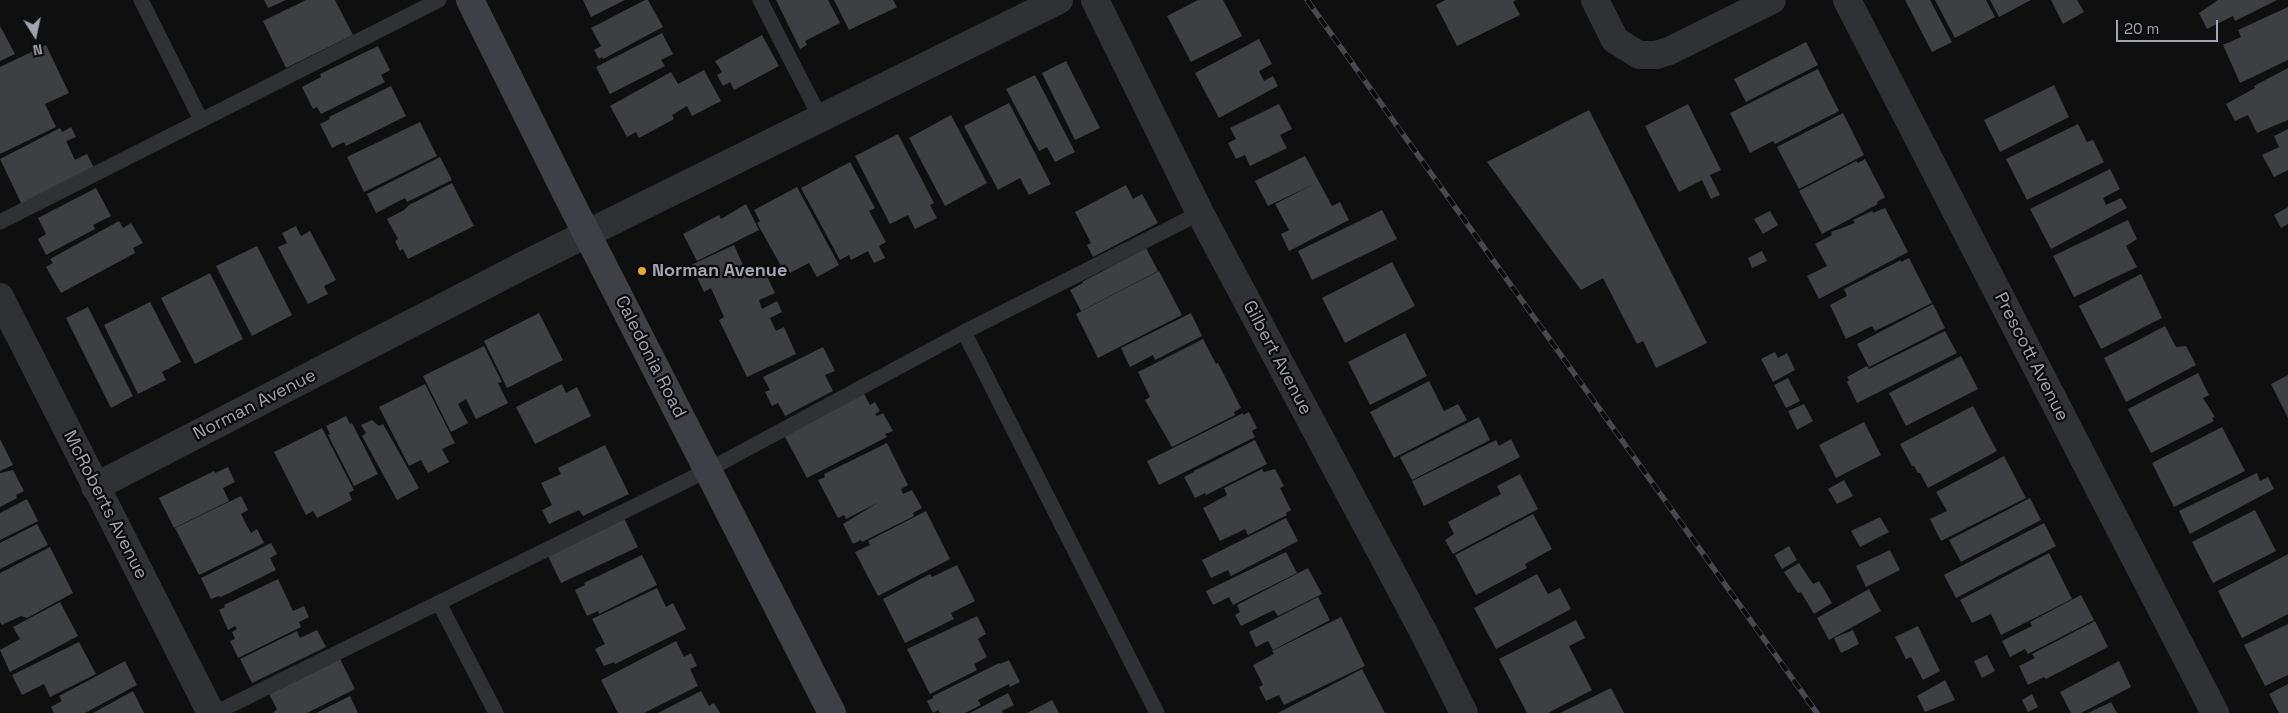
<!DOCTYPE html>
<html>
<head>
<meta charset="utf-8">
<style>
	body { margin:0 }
	#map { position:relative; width:2288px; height:713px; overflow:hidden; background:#0f0f10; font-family:"Space Grotesk",sans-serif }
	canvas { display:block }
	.north { position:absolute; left:10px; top:10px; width:50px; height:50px; -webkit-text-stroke:4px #0a0a0b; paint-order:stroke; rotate:170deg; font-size:14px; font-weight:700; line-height:20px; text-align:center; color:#a0a5b1 }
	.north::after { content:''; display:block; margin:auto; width:18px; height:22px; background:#a0a5b1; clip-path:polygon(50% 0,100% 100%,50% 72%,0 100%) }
	.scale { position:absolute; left:2116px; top:20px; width:102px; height:22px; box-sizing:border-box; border:2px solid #a0a5b1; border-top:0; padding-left:6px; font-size:15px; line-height:18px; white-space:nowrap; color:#a0a5b1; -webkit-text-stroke:4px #0a0a0b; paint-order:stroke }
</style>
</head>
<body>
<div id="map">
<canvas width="2288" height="713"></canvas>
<div class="north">N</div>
<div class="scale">20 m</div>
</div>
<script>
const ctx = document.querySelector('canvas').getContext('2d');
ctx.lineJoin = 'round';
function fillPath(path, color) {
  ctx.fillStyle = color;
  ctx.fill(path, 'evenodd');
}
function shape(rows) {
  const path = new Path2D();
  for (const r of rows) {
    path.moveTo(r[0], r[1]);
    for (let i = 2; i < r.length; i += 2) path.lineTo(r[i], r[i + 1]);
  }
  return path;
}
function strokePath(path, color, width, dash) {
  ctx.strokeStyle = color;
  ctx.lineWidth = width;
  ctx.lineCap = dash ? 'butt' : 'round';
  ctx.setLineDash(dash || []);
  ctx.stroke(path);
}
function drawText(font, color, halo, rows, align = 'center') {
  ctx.font = font + ' "Space Grotesk",sans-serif';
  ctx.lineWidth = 4.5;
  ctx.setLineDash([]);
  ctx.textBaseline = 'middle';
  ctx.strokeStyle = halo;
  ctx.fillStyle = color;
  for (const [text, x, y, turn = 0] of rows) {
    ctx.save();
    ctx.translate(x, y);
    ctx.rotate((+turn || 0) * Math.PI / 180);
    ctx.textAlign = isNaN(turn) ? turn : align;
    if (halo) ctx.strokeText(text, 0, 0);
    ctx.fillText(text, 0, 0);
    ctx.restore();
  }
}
const building = shape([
	[264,0,286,0,268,8],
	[306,0,335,0,353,35,286,68,263,21],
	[583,0,625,0,591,17],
	[645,0,648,0,663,27,603,59,602,57,599,59,594,50,601,46,591,28],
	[776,0,828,0,840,23,805,41,807,45,800,49],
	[834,0,893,0,897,7,849,30],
	[1198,0,1223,0,1242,36,1191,62,1167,16],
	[1445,0,1516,0,1513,2,1520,15,1457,46,1436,5],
	[1905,0,1930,0,1952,42,1932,52],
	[1935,0,1986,0,1995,17,1955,38],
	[1990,0,2031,0,1999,17],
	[2051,0,2077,0,2084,12,2063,24],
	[2218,0,2277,0,2235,21,2233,16,2207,29,2199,13],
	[2288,7,2288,60,2240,83,2223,45,2241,37,2238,30],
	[0,26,15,54,0,61],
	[662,33,673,54,661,60,665,66,610,94,596,67],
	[762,35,779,66,734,90,730,82,723,86,717,75,722,72,715,61],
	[1259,39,1272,64,1259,71,1264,81,1273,76,1278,86,1219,118,1195,73],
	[1806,42,1818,65,1746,102,1734,79],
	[46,45,69,93,45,104,56,127,0,154,0,67],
	[378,46,390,70,381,75,385,82,321,114,317,107,313,109,302,87,321,77,320,74],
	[1066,61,1100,128,1075,140,1042,73],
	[2288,68,2288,120,2257,133,2248,115,2235,121,2226,104,2255,88,2254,86],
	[1818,69,1839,111,1775,144,1773,141,1750,153,1730,113],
	[704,70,721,101,692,116,687,106,672,115,674,119,639,138,636,132,627,137,610,106,671,72,678,84],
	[1035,75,1075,152,1055,162,1047,147,1039,151,1006,89],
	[2054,85,2069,117,2000,152,1984,120],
	[391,86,406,116,346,146,344,142,332,148,320,124,330,119,329,117],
	[1009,103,1051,184,1029,195,1020,178,998,190,964,126],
	[1279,104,1292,129,1280,135,1287,148,1250,166,1245,155,1236,159,1228,143,1236,139,1230,128],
	[1688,104,1721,170,1710,175,1720,195,1711,199,1702,180,1679,192,1645,126],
	[1589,110,1707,343,1656,368,1643,341,1637,344,1603,278,1581,290,1487,162],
	[1843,113,1864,155,1799,189,1777,147],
	[951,115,987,183,945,206,909,138],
	[420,122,437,156,364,192,347,157],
	[2078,124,2087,142,2093,140,2104,162,2027,200,2006,159],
	[71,127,76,137,66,141,75,160,87,154,95,170,22,205,0,159,60,128,62,132],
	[2288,129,2288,170,2274,177,2262,155,2279,147,2274,136],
	[898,134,934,203,930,205,937,218,915,229,908,215,890,224,855,156],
	[1305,156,1332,206,1340,202,1349,220,1289,251,1281,234,1289,230,1275,204,1314,184,1268,206,1255,181],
	[440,157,452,180,407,202,405,198,376,213,367,194],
	[1865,159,1885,197,1877,202,1878,204,1822,234,1799,191,1856,161,1858,163],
	[850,162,875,208,869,211,886,242,879,246,885,258,874,263,868,251,851,260,849,255,840,260,801,188],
	[2110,169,2120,189,2103,198,2106,205,2121,198,2127,208,2051,249,2030,209],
	[452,183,474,226,408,259,403,249,400,251,395,241,398,239,387,219,404,210,409,205],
	[1126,185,1133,199,1142,194,1158,223,1093,257,1087,245,1091,243,1075,212],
	[797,187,839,265,817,277,809,263,790,273,785,264,781,266,757,223,760,221,754,210],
	[96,188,111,216,93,225,95,229,46,255,38,239,46,234,38,218],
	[746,204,759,230,697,261,683,234,719,215,721,219],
	[2288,207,2288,224,2281,228,2274,215],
	[1885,208,1908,252,1819,299,1807,276,1827,266,1815,244,1832,235,1831,232,1855,223,1853,220,1872,211,1873,213],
	[1382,210,1397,239,1312,280,1298,251],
	[1770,211,1778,225,1763,234,1754,219],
	[2128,220,2137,239,2126,246,2137,267,2074,297,2053,256],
	[119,221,123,228,131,223,143,243,133,248,135,253,61,293,46,267,53,263,50,259],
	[296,226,301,236,310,231,336,280,324,286,328,294,308,304,278,247,287,243,282,233],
	[734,245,747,274,762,266,775,293,759,300,762,309,777,301,782,312,770,318,776,331,784,327,796,354,747,377,719,320,724,317,711,288,704,292,691,265],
	[257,246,292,315,252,336,216,266],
	[1146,248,1158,271,1081,311,1070,290,1083,283,1082,282],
	[1762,251,1767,261,1752,268,1748,258],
	[1909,258,1932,303,1875,331,1872,326,1846,339,1830,305,1847,296,1844,289,1901,260,1901,262],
	[1392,262,1415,306,1345,343,1322,298],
	[1159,271,1182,315,1098,358,1076,314],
	[210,273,243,339,195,364,161,298],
	[2141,274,2162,318,2101,349,2079,306],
	[150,302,181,362,162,372,166,380,138,394,104,325],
	[1933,304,1945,328,1869,367,1857,344],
	[88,307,133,396,111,408,66,318],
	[539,313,563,360,507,388,484,341],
	[1191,313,1202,336,1155,360,1153,355,1130,367,1121,348],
	[2165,326,2176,347,2186,346,2196,365,2126,402,2104,358],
	[1945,331,1957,353,1857,403,1847,382,1849,380,1847,377,1867,366,1869,369],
	[1405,333,1427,376,1370,405,1348,362],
	[1203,339,1216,364,1218,363,1241,408,1234,412,1235,415,1172,447,1145,400,1150,397,1138,372],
	[484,346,502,382,498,383,508,403,476,419,466,399,458,404,468,423,451,432,423,376],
	[823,347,835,371,825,375,833,391,785,416,778,403,772,406,765,392,770,390,763,377],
	[1775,352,1778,358,1787,353,1795,370,1773,382,1761,359],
	[1961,356,1978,389,1906,426,1889,393],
	[2198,373,2209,395,2203,398,2215,417,2212,418,2214,421,2151,453,2128,409],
	[2288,375,2288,418,2271,384],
	[1788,378,1800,401,1786,408,1774,385],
	[1429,381,1444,411,1458,404,1467,420,1394,458,1370,412],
	[425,384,455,443,442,449,449,462,428,473,421,460,409,466,379,407],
	[562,384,566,393,577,387,591,416,535,444,516,407],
	[864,394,870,405,875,402,880,411,875,414,877,416,883,413,893,431,885,434,887,437,807,478,784,435],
	[1804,404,1813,421,1797,430,1788,411],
	[1973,406,1997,451,1928,488,1920,473,1918,473,1914,466,1912,466,1900,444],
	[1249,412,1257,428,1252,431,1255,437,1159,485,1147,461,1243,413,1243,415],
	[346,416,350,424,352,423,378,474,354,486,328,435,330,434,326,426],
	[1479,417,1490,440,1412,480,1400,457],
	[372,420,379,426,383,424,419,488,397,500,362,436,366,433,361,425],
	[1864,422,1881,455,1836,478,1819,445],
	[2222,427,2245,471,2174,507,2152,463],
	[322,428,354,490,349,493,352,500,317,518,313,511,306,515,274,452],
	[0,439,13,465,0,471],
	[1511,439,1520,457,1424,506,1412,481,1496,440,1499,446],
	[1255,440,1267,464,1206,495,1205,493,1195,498,1184,477,1194,472,1194,471],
	[887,443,908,485,901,489,903,494,912,490,922,508,913,513,914,516,862,542,861,540,853,544,843,524,879,502,846,519,844,515,838,518,818,480,825,477,824,474],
	[605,445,629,494,583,516,579,510,549,524,542,510,552,505,541,483,561,474,558,468],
	[2004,456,2026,498,1941,541,1930,519,1947,511,1936,492],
	[228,467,235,482,223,488,229,501,174,528,159,498,214,471,215,473],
	[1262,469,1264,472,1275,469,1284,486,1280,488,1291,510,1286,513,1287,515,1248,535,1245,529,1220,541,1203,508,1227,495,1224,488],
	[13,470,24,491,16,495,17,498,0,507,0,473],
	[2257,473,2260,481,2268,477,2274,489,2190,534,2179,511],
	[1520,474,1538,509,1453,554,1445,540,1454,534,1448,522,1501,494,1497,486],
	[1844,480,1853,496,1837,504,1828,489],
	[241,496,248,510,241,514,246,524,251,533,257,529,264,543,199,575,175,528],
	[2030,498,2041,520,1961,562,1949,540],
	[27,499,38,521,0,540,0,513],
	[2255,510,2276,551,2213,583,2192,542],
	[926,511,950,559,878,596,855,552,870,545,868,541],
	[1533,514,1552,549,1525,564,1527,568,1476,595,1455,555],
	[623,516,638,547,561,583,548,556],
	[1880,517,1889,532,1860,547,1851,531],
	[1286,518,1298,541,1231,576,1228,570,1211,578,1202,560],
	[2044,523,2056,546,1956,598,1944,575],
	[37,524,48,545,0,569,0,543],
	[271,543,277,554,270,558,276,570,221,597,219,596,211,599,201,578],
	[1789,546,1797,560,1782,569,1774,555],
	[50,547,73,593,27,618,21,616,2,625,0,622,0,573],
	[1890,550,1900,570,1866,587,1856,566],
	[1286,552,1297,573,1233,605,1229,597,1213,605,1206,591],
	[2049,553,2072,599,2001,635,1991,614,1972,623,1960,600],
	[2288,554,2288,614,2242,638,2218,591],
	[642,555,657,585,599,614,598,611,587,616,575,590,585,585,584,583],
	[1799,563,1813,584,1819,581,1832,603,1814,614,1801,592,1798,593,1784,572],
	[957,565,975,601,951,613,954,619,905,643,883,599,930,574,932,577],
	[1308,568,1322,594,1278,616,1274,610,1241,626,1235,615,1240,612,1237,605],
	[1537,574,1548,594,1560,588,1571,609,1496,649,1474,608],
	[278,579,293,611,304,606,309,617,299,622,301,627,238,658,230,641,235,639,232,632,237,629,235,626,228,630,219,610,225,607,224,605],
	[657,588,666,607,673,603,686,629,615,664,614,662,604,666,595,649,605,644,592,619],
	[1869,589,1881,611,1829,640,1817,618],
	[2081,595,2094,620,2028,654,2025,649,2010,657,2002,641,2032,626,2030,622],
	[1318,597,1330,620,1273,650,1268,641,1256,647,1249,632],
	[60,602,78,636,10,672,0,650,20,639,13,627],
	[977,616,986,634,978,639,987,657,974,664,977,670,930,694,907,649],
	[1341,617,1365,666,1284,705,1279,695,1266,701,1259,687,1263,685,1253,665,1274,654,1272,651],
	[1576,620,1585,638,1569,646,1592,690,1548,713,1527,713,1499,659],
	[2095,621,2108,647,2046,679,2044,677,2028,685,2019,666,2035,658,2032,654],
	[2288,624,2288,675,2265,686,2244,645],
	[1918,626,1940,671,1923,680,1911,657,1906,659,1895,637],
	[317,630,326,647,252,683,240,659,297,631,300,638],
	[1853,630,1859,644,1841,653,1834,638],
	[676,641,684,657,691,653,697,666,690,669,698,686,644,713,618,713,601,680],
	[79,642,96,674,50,697,44,684,22,695,12,675],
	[1987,655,1995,671,1982,678,1974,661],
	[340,659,355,689,307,713,273,713,277,709,269,694],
	[1009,660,1020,682,1010,687,1009,684,978,700,981,705,965,713,940,713,938,710,933,713,927,701,933,698,933,696,999,663,1000,664],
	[125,661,137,685,85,713,54,713,51,707,62,701,59,696],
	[2119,661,2131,687,2081,713,2071,713,2060,692],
	[1362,669,1385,713,1278,713],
	[1945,680,1955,700,1925,712,1917,696],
	[2288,684,2288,713,2279,713,2269,694],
	[1611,688,1624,713,1560,713],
	[133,691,144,713,93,713],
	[701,691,709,706,714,703,720,713,658,713],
	[1008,693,1014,705,1002,711,1003,713,970,713],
	[2032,694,2038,707,2028,712,2022,700],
	[350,696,358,713,316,713],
	[1052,700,1059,713,1027,713],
	[2111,702,2117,713,2088,713]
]);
const lane = shape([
	[141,0,201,120],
	[760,0,820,117],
	[0,222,439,0],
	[964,332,1157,713],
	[439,603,496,713],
	[215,713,708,470,964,332,1200,213]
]);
const street = shape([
	[1095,0,1200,213,1424,633,1464,713],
	[1595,0,1615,40,1639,55,1656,55,1669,51,1772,0],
	[1847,0,2215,713],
	[0,297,211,713],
	[95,487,534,260,1059,0]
]);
const secondary = shape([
	[470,0,567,195,832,713]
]);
const rail = shape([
	[1307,0,1817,713]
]);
const markers = [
	[642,271,5,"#eaab2d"]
];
const poiNames = [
	["Norman Avenue",652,271]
];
const streetNames = [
	["Caledonia Road",650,357,63],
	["Prescott Avenue",2031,357,63],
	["Gilbert Avenue",1277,358,62],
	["Norman Avenue",255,405,-27],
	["McRoberts Avenue",105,505,63]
];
fillPath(building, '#3e3f43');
strokePath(lane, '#303135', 15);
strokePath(street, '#303135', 28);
strokePath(secondary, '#3e4045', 28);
strokePath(rail, '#47494e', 5.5);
strokePath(rail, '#0a0a0b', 4, [11]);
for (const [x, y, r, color] of markers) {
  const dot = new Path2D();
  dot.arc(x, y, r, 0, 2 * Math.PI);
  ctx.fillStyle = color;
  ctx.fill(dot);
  strokePath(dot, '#0a0a0b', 2);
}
drawText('bold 18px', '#a0a5b1', '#0a0a0b', poiNames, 'left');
drawText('18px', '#a0a5b1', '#0a0a0b', streetNames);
</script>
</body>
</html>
